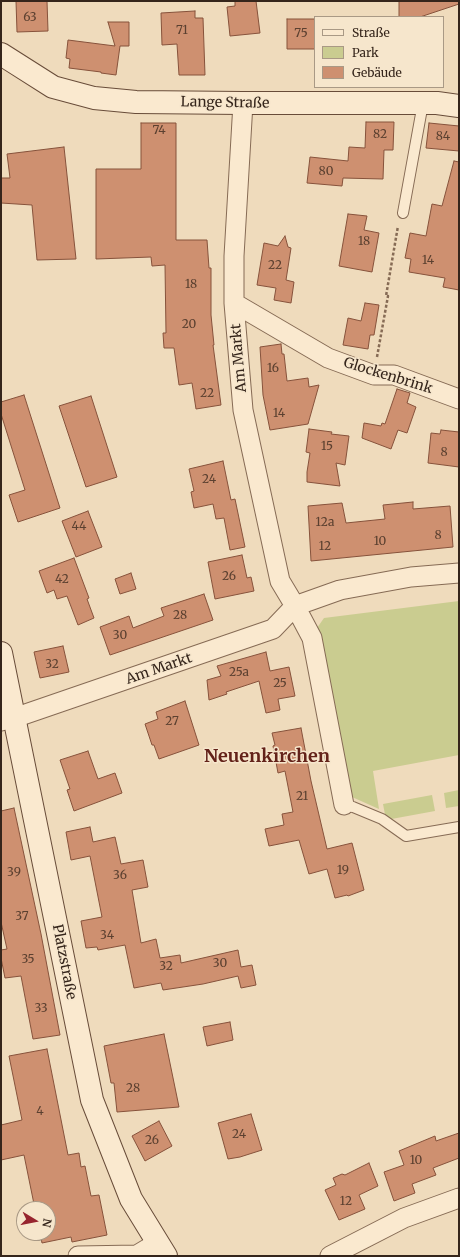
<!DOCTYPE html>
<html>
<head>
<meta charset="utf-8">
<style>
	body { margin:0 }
	#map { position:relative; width:460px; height:1257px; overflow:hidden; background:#efdbbc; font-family:Merriweather,serif }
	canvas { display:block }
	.frame { position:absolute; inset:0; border:2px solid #35251b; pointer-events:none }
	.legend { position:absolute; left:314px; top:16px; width:130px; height:72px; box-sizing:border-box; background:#f6e6cc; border:1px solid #a99985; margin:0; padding:5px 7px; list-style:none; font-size:12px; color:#35251b }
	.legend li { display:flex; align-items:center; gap:8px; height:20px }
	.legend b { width:20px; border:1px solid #a99985 }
	.north { position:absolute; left:16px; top:1201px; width:40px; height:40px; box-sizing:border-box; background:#f6e6cc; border:1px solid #a99985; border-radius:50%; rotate:100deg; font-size:11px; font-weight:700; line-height:16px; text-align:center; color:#35251b }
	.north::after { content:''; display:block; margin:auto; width:14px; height:18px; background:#97242e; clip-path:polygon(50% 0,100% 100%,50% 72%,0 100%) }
</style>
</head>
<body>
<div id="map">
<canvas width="460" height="1257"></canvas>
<div class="frame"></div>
<ul class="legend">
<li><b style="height:5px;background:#fae9cf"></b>Straße</li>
<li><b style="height:11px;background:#cacc90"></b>Park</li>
<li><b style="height:11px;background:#ce9070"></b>Gebäude</li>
</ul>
<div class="north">N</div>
</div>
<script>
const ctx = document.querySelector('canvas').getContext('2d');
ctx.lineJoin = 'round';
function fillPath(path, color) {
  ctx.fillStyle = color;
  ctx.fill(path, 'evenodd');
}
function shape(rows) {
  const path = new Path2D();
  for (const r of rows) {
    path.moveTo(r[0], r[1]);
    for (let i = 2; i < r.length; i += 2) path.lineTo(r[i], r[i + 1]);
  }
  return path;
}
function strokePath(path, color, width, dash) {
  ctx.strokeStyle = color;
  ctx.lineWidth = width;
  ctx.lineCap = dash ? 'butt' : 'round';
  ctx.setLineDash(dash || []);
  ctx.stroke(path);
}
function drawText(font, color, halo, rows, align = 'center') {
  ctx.font = font + ' Merriweather,serif';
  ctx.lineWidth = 3;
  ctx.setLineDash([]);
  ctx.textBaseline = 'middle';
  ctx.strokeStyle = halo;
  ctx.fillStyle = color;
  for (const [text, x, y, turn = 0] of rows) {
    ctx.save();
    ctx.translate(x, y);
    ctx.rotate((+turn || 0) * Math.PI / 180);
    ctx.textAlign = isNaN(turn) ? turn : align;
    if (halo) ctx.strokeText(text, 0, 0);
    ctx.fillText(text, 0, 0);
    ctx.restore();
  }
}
const green = shape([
	[459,601,459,755,373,771,379,809,352,797,317,628,324,618],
	[459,790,459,806,446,808,444,793],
	[432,795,435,811,386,820,383,804]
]);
const building = shape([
	[16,1,47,1,48,31,17,32,16,1],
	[235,1,256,1,260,33,230,36,227,7,235,6,235,1],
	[399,1,459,1,459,4,420,17,399,17,399,1],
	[195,11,195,18,203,18,205,75,179,75,177,44,162,45,161,13,195,11],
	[287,19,315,19,315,49,287,49,287,19],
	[108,22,129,22,129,46,120,46,116,75,101,73,101,72,69,68,70,59,66,58,68,40,115,46,108,22],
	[366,122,394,122,393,150,384,150,383,179,343,178,342,186,307,183,310,157,348,161,349,147,365,148,366,122],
	[141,123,176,123,176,240,207,240,209,268,211,268,211,315,214,345,213,345,221,405,196,409,192,383,179,385,174,348,164,348,163,333,166,333,165,265,152,266,151,257,96,259,96,169,141,169,141,123],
	[429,123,459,126,459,151,426,148,429,123],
	[64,147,76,259,37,260,32,205,1,203,1,178,10,178,7,154,64,147],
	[454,161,459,162,459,290,443,287,445,278,409,272,411,259,405,258,410,233,426,236,432,204,442,206,454,161],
	[348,214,367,216,364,230,379,233,372,272,339,266,348,214],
	[285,236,288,247,291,248,286,280,294,282,291,303,274,300,276,288,257,285,264,243,278,246,285,236],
	[365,303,379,305,374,335,370,335,368,349,343,345,348,318,361,321,365,303],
	[281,344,282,354,284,354,287,381,308,378,309,387,319,385,308,424,270,430,263,395,260,347,281,344],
	[397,389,410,393,407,403,416,407,407,433,398,430,391,449,362,438,364,423,381,426,382,423,385,424,397,389],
	[24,395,60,508,18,522,9,495,25,490,1,414,1,402,24,395],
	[91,396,117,477,86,487,59,406,91,396],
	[309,429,332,432,331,434,349,436,345,465,336,463,340,486,307,482,307,472,310,453,306,452,309,429],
	[441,430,459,432,459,467,428,463,431,433,440,434,441,430],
	[223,461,231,500,235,499,245,547,230,550,224,518,216,519,213,504,194,508,191,492,194,491,189,469,223,461],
	[413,502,413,509,450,506,453,547,311,561,308,506,342,503,346,523,385,519,383,505,413,502],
	[88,511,102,547,76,557,62,521,88,511],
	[242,555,247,578,251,577,254,591,215,599,208,562,242,555],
	[74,558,89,598,87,599,94,618,78,625,67,596,57,599,54,590,47,593,39,571,74,558],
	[131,573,136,589,120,594,115,579,131,573],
	[204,594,213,620,110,655,100,627,129,616,133,628,164,616,161,608,204,594],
	[63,646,69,672,40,678,34,652,63,646],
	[266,652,270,671,289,667,295,696,278,699,280,710,266,713,259,681,226,692,227,694,209,700,207,680,221,676,217,666,266,652],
	[185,701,199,745,159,759,154,745,152,745,145,724,158,719,156,712,185,701],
	[301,728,311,781,327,849,352,843,364,890,348,896,347,895,335,898,327,869,309,874,299,840,269,846,265,829,284,825,282,814,293,812,285,771,278,773,273,746,275,745,272,733,301,728],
	[88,751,98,779,115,773,122,793,74,811,67,790,70,789,60,760,88,751],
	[14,808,41,934,60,1035,33,1039,21,976,5,978,1,958,1,950,7,949,1,922,1,811,14,808],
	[90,827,93,842,115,837,121,864,143,860,148,887,132,890,141,943,156,939,160,958,180,955,181,963,238,950,241,967,252,965,256,985,241,988,238,976,203,984,163,990,161,983,134,988,125,945,98,950,97,947,86,948,81,921,102,917,90,856,71,860,66,832,90,827],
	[230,1022,233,1040,207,1046,203,1027,230,1022],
	[164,1034,179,1107,117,1112,114,1083,111,1083,104,1046,164,1034],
	[47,1049,68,1155,79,1153,81,1167,85,1166,91,1196,99,1195,107,1235,72,1242,71,1237,42,1243,40,1233,48,1233,48,1209,35,1209,24,1155,1,1160,1,1125,22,1120,9,1056,47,1049],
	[251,1114,262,1150,240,1157,228,1159,218,1123,251,1114],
	[159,1121,172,1146,145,1161,132,1136,159,1121],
	[459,1133,459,1158,433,1168,436,1175,412,1184,415,1193,394,1201,384,1172,404,1165,399,1151,435,1136,436,1141,459,1133],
	[369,1163,378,1186,359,1195,365,1209,339,1220,325,1190,336,1185,333,1178,342,1174,345,1175,369,1163]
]);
const path = shape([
	[377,357,388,296,386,296,398,226]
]);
const lane = shape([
	[403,213,423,103],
	[344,805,353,807,382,819,406,836,459,827]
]);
const street = shape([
	[243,103,234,256,234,303,243,410,280,581,295,606,312,638,344,805],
	[234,303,328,358,374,375,394,375,459,399],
	[1,721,14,718,273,629,295,606,340,590,411,577,459,573],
	[78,1256,137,1255,157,1243],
	[330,1256,404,1218,459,1198]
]);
const secondary = shape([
	[1,54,53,87,94,98,136,102,243,103,437,103,459,106],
	[1,653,92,1100,131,1199,166,1256]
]);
const numberNames = [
	["63",30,18],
	["71",182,31],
	["75",301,34],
	["74",159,131],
	["82",380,135],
	["84",443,137],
	["80",326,172],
	["18",364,242],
	["14",428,261],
	["22",275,266],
	["18",191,285],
	["20",189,325],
	["16",273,369],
	["22",207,394],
	["14",279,414],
	["15",327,447],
	["8",444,453],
	["24",209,480],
	["12a",325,523],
	["44",79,527],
	["8",438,536],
	["10",380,542],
	["12",325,547],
	["26",229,577],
	["42",62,580],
	["28",180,616],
	["30",120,636],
	["32",52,665],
	["25a",239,673],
	["25",280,684],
	["27",172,722],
	["21",302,797],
	["19",343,871],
	["39",14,873],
	["36",120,876],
	["37",22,917],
	["34",107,936],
	["35",28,960],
	["30",220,964],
	["32",166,967],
	["33",41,1009],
	["28",133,1089],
	["4",40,1112],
	["24",239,1135],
	["26",152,1141],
	["10",416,1161],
	["12",346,1202]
];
const streetNames = [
	["Lange Straße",225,103,1],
	["Am Markt",239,358,-95],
	["Glockenbrink",388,376,17],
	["Am Markt",159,669,-19],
	["Platzstraße",64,962,79]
];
const districtNames = [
	["Neuenkirchen",267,757]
];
fillPath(green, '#cacc90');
fillPath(building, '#ce9070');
strokePath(building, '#86523b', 1);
strokePath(lane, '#866b55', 12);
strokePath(street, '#866b55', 21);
strokePath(secondary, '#684c39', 24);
strokePath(path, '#866b55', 2.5, [3, 2]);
strokePath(lane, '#fae9cf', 10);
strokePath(street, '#fae9cf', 19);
strokePath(secondary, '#fae9cf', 22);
drawText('12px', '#5b4030', null, numberNames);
drawText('14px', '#35251b', '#f6e6cc', streetNames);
drawText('bold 18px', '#632219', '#f6e6cc', districtNames);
</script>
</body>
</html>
